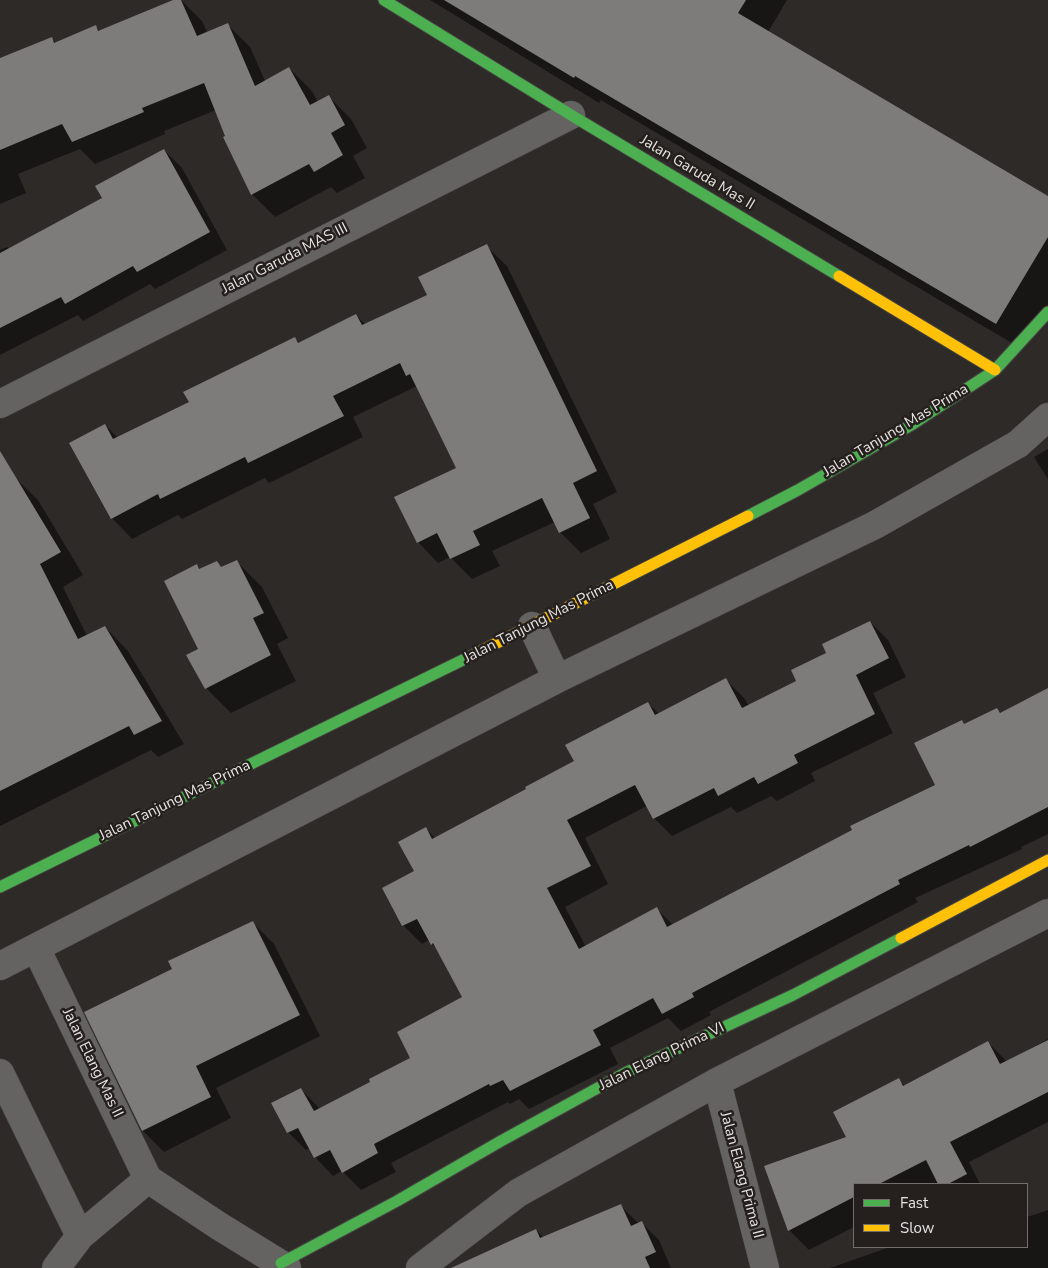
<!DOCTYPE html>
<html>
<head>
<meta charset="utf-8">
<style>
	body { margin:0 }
	#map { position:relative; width:1048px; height:1268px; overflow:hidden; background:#2d2a28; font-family:"Nunito Sans",sans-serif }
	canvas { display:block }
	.legend { position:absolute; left:853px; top:1183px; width:175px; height:65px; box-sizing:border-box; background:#25201e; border:1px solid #726e6c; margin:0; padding:6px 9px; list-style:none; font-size:15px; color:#e6e3e1 }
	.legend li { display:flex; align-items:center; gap:10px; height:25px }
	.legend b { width:25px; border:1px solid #726e6c }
</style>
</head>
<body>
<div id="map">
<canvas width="1048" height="1268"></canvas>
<ul class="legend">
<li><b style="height:6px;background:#4caf50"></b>Fast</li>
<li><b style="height:6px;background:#ffc107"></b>Slow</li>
</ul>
</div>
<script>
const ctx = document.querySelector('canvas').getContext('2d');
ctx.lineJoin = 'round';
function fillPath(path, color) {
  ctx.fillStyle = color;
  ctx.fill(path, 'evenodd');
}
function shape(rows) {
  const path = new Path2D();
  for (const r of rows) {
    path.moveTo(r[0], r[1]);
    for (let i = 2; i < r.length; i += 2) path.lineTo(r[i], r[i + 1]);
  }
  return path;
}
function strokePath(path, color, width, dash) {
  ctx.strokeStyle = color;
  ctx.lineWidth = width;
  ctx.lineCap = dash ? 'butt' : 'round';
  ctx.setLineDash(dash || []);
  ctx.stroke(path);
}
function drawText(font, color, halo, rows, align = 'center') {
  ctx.font = font + ' "Nunito Sans",sans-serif';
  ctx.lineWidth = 5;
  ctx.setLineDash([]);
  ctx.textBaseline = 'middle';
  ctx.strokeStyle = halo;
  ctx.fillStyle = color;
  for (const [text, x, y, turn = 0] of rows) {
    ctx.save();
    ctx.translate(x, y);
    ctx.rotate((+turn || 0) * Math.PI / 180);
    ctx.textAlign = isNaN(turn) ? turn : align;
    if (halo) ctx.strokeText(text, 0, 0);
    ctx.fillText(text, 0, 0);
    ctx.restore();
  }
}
const shadow = shape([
	[176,0,181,0,202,21,207,32,227,24,250,47,265,81,289,68,312,91,318,102,329,97,351,119,367,148,353,156,365,178,337,193,331,187,275,217,252,194,216,110,164,131,165,134,95,164,80,149,18,174,26,193,0,204,0,60,51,39,56,43,95,27,100,31],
	[430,0,787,0,768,32,1048,197,1048,305,1022,349,601,100,599,103],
	[164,150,182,168,227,250,155,289,150,284,83,321,78,315,0,355,0,250,7,247,9,249,103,199],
	[486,246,507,266,617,492,593,504,610,539,581,553,560,532,555,522,492,551,500,566,472,579,450,557,438,563,418,542,457,468,417,386,353,417,363,437,269,483,265,478,182,519,178,515,132,539,112,518,105,425,118,438,190,403,295,339,300,343,356,315,365,324,428,295],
	[1048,449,1048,479,1034,457],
	[14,477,38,500,83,575,63,587,87,636,105,627,128,651,184,744,158,757,151,750,0,826,0,485],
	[236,561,262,587,288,638,277,644,296,681,231,713,206,688,200,649,197,566,201,570,217,562,222,568],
	[870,622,888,640,906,677,873,693,893,733,811,773,815,781,777,801,771,796,737,813,731,807,672,836,654,818,647,806,585,838,608,884,565,907,586,947,657,909,673,925,937,786,962,721,965,725,997,710,1001,713,1048,693,1048,834,1021,847,1022,849,915,898,918,902,709,1012,711,1015,681,1031,668,1018,610,1048,618,1064,529,1109,519,1099,510,1104,508,1102,391,1163,396,1172,361,1190,342,1171,333,1176,315,1157,310,1148,306,1150,288,1132,301,1089,320,1109,372,1083,412,1058,464,998,439,952,429,940,422,944,404,926,384,889,415,872,426,829,436,839,528,790,575,761,648,703,659,714,726,680,744,698,749,706,798,681,828,653],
	[253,923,274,944,320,1036,216,1088,231,1118,164,1152,143,1131,86,1012,174,969],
	[1048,1039,1048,1122,969,1162,980,1184,854,1184,854,1227,809,1250,789,1230,847,1138,899,1080,905,1086,988,1042,1007,1062],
	[621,1206,639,1224,641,1222,659,1240,671,1268,482,1268,536,1230,544,1238],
	[1048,1210,1048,1268,830,1268,890,1247,1027,1247,1027,1217]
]);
const building = shape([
	[173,0,181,0,197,36,228,23,255,86,289,67,310,105,329,95,345,125,331,133,343,155,314,172,309,164,251,195,223,137,225,136,204,83,142,108,144,112,72,142,62,124,0,150,0,58,52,37,54,43,96,25,98,31],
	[444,0,746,0,738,13,1048,196,1048,237,996,324,575,76,574,78],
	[164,149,210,232,137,272,133,266,65,304,61,297,0,328,0,253,102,198,95,186],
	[487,244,597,471,573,483,590,518,559,533,542,498,473,531,480,545,450,559,437,533,417,543,394,497,456,468,410,374,406,376,400,363,333,396,344,416,248,463,245,457,160,499,158,494,111,519,69,443,105,424,113,439,189,402,183,392,295,337,298,343,356,314,362,325,427,295,418,277],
	[0,451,61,552,40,564,78,639,105,626,162,721,134,735,129,726,0,791],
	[237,560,264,613,253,618,271,655,205,689,186,655,198,649,164,581,197,564,199,569,217,561,221,567],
	[870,621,889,658,856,675,875,714,794,755,798,763,758,784,754,777,718,796,714,788,653,819,635,785,567,820,591,866,547,888,579,949,657,907,667,927,852,830,850,826,935,785,914,743,962,720,964,724,997,708,1000,713,1048,688,1048,807,970,847,969,845,898,880,900,884,692,993,694,997,662,1014,653,998,593,1030,601,1045,510,1091,503,1080,490,1086,489,1084,374,1144,378,1153,342,1173,330,1150,314,1158,298,1128,287,1133,271,1103,301,1088,314,1111,370,1082,369,1079,410,1058,397,1032,462,997,433,943,431,945,417,919,402,926,382,888,414,871,398,842,426,827,432,839,526,789,525,787,574,761,565,745,648,702,655,715,726,678,742,708,796,681,791,670,826,653,822,644],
	[253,921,300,1015,196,1066,211,1097,142,1131,84,1012,172,969,168,961],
	[1048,1040,1048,1092,950,1142,967,1174,948,1184,938,1184,926,1160,879,1184,854,1184,854,1197,788,1231,764,1166,846,1137,833,1112,899,1078,903,1086,988,1041,1000,1064],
	[621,1204,631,1226,642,1221,656,1252,645,1257,650,1268,451,1268,536,1229,540,1238]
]);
const street = shape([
	[0,404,571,115],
	[532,626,557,679],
	[36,948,148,1179,219,1226,287,1268],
	[0,966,557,679,875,525,1018,444,1048,417],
	[0,1073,80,1236],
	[717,1082,765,1268],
	[56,1268,80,1236,148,1179],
	[420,1268,518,1193,717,1082,1048,913]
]);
const fast = shape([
	[384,0,571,115,839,276],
	[748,516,798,490,913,424,995,370,1048,312],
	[0,887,475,654],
	[281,1263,397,1201,501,1141,625,1073,793,995,901,938]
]);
const slow = shape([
	[839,276,995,370],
	[475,654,748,516],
	[901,938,1048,860]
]);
const streetNames = [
	["Jalan Garuda Mas II",697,173,31],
	["Jalan Garuda MAS III",285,259,-27],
	["Jalan Tanjung Mas Prima",896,431,-31],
	["Jalan Tanjung Mas Prima",539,622,-27],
	["Jalan Tanjung Mas Prima",175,801,-26],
	["Jalan Elang Prima VI",662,1057,-26],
	["Jalan Elang Mas II",92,1063,64],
	["Jalan Elang Prima II",741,1175,75]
];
fillPath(shadow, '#0007');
fillPath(building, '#7e7c7a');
strokePath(street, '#474543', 29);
strokePath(fast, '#474543', 13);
strokePath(slow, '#474543', 13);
strokePath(street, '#646362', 28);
strokePath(fast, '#4caf50', 11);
strokePath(slow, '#ffc107', 11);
drawText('15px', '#e6e3e1', '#25201e', streetNames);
</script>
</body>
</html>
